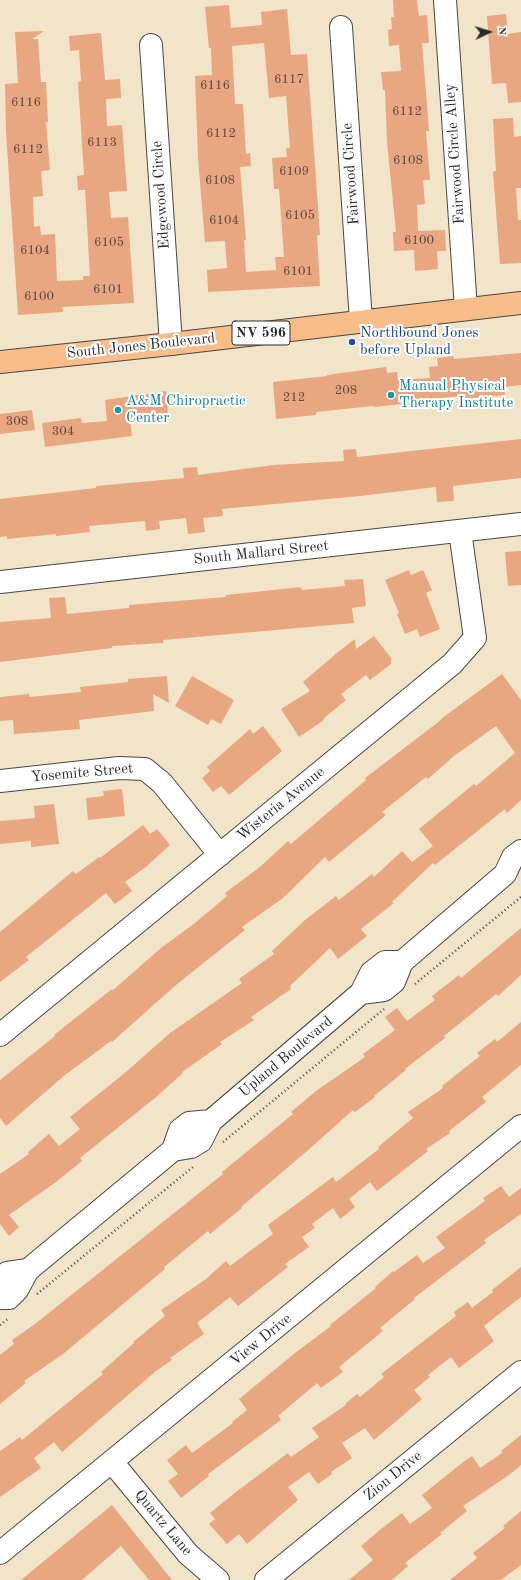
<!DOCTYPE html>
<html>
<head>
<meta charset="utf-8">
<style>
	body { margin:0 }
	#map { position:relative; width:521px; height:1580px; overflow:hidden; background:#f1e4c9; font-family:"Old Standard TT",serif }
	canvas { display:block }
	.north { position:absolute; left:469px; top:12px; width:40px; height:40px; -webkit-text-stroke:3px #fff; paint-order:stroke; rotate:86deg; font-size:11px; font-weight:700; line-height:16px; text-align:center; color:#2b2b2b }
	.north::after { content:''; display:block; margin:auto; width:14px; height:18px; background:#2b2b2b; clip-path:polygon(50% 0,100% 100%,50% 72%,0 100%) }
</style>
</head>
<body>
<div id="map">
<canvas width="521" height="1580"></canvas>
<div class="north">N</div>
</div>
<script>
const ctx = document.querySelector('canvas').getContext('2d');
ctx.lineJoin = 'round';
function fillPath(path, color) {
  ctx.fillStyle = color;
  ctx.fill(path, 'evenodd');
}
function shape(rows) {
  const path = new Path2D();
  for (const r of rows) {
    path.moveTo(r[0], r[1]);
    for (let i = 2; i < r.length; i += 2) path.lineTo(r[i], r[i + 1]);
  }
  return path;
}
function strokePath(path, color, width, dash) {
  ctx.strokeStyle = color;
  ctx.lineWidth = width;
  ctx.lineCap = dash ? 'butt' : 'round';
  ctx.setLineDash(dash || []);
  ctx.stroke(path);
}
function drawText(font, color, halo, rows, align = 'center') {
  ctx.font = font + ' "Old Standard TT",serif';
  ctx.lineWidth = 4;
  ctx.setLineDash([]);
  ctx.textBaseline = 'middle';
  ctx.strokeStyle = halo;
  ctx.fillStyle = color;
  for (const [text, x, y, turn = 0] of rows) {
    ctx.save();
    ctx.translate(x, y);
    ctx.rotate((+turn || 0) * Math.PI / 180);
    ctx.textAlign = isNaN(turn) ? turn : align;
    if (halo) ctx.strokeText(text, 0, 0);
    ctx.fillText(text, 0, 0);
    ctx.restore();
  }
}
const building = shape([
	[393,0,417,0,419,16,427,15,429,43,422,43,429,131,426,131,430,180,423,180,425,204,417,205,418,231,445,230,446,251,437,251,438,269,415,271,414,250,394,251,393,232,396,232,387,142,385,90,383,90,381,72,401,71,399,45,389,46,388,30,392,29,391,17,394,17],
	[229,5,231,28,262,25,261,12,287,9,291,55,307,54,320,235,317,235,320,286,208,292,207,270,227,268,225,241,205,242,198,158,195,76,212,75,211,48,209,48,205,7],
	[264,43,269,98,286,96,290,148,286,148,287,157,272,158,274,189,279,189,284,257,275,257,276,270,246,272,244,240,246,240,240,167,251,166,250,153,246,154,243,104,235,104,232,46],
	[506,14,508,34,521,32,521,102,508,103,506,83,492,84,487,16],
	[44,31,32,39,38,39,41,82,46,82,48,122,46,122,50,170,41,171,43,196,33,197,34,227,40,226,41,235,55,234,57,281,83,280,83,276,90,276,85,190,78,190,77,176,84,175,78,82,81,81,79,50,70,51,69,36,101,33,105,80,120,79,121,98,106,99,107,126,122,125,127,191,109,192,111,218,128,217,134,303,62,307,63,312,18,315,6,131,5,84,18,83,15,32],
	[513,118,514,137,521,136,521,188,516,188,518,220,521,220,521,263,500,264,493,172,496,171,493,119],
	[521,353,521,385,504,387,505,395,463,399,462,396,410,401,411,403,374,407,373,406,316,412,316,415,276,419,273,382,327,376,327,375,386,367,387,373,397,372,398,380,430,378,429,367,438,366,437,358,453,356,454,359],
	[166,391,168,414,130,418,132,436,45,447,42,423,81,418,82,423,107,421,105,400],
	[32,410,35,430,0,434,0,414],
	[521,439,521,478,453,486,454,501,437,502,436,487,360,496,222,509,223,516,203,518,205,532,188,534,186,518,159,521,160,529,146,531,145,521,89,526,90,532,56,536,56,534,7,539,7,536,0,537,0,499,96,488,96,486,184,478,183,468,197,467,198,475,274,465,344,461,343,450,356,449,357,457],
	[521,551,521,585,508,586,505,552],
	[409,570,411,575,423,570,432,590,426,593,440,629,420,637,417,629,405,634,397,614,399,613,385,580],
	[363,579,366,606,352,608,354,623,163,640,163,643,112,646,112,648,0,662,0,622,51,618,49,598,65,597,67,614,129,608,129,605,226,597,226,595,301,587,302,590,345,586,344,580],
	[374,636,391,658,391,664,370,680,366,675,341,694,346,700,323,719,324,720,299,737,281,709,310,691,303,682,338,652,355,639,356,649],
	[502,674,521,700,521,800,507,813,505,809,435,865,433,863,392,902,394,903,361,929,367,936,338,959,330,948,290,986,291,989,251,1017,254,1020,220,1042,222,1044,182,1072,183,1073,155,1098,80,1158,82,1161,56,1182,9,1215,19,1227,9,1236,0,1224,0,1174,29,1154,28,1152,49,1134,59,1146,80,1129,70,1117,126,1072,170,1033,242,983,239,979,274,954,272,951,305,920,336,896,339,900,372,874,374,877,402,851,412,862,433,846,419,829,474,784,476,786,515,753,496,726,454,756,428,779,426,777,382,812,386,815,329,862,325,857,283,898,242,927,245,930,176,985,112,1042,111,1041,65,1075,6,1126,0,1118,0,1080,55,1036,54,1035,112,989,113,990,161,948,195,923,227,896,225,893,260,867,288,841,291,844,366,780,365,778,441,720,441,719],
	[167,676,169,703,153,694,154,711,79,720,80,729,43,732,14,734,13,720,0,721,0,697,29,694,29,697,81,692,80,687,128,682,128,679],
	[192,676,234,700,221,724,211,719,208,725,175,706],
	[263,726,282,751,229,795,221,786,213,792,202,778,210,771,207,767,250,729,253,734],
	[122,789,125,816,88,820,86,798,104,796,103,791],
	[54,804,59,844,31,847,31,841,0,844,0,821,35,818,34,806],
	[143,825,150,834,157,829,170,845,147,866,125,882,132,891,115,904,106,893,26,957,29,960,0,982,0,932,73,871,76,874,99,857,100,858],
	[521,928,521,975,498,996,496,994,444,1036,445,1038,405,1069,406,1070,374,1096,375,1097,355,1112,353,1110,306,1152,241,1207,242,1208,210,1234,208,1231,164,1267,165,1269,63,1354,24,1381,26,1383,0,1404,0,1355,14,1344,12,1340,35,1324,223,1174,222,1172,293,1114,291,1112,316,1091,365,1057,363,1054,395,1030,385,1017,397,1008,407,1021,435,1000,432,996,459,975,461,978],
	[521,1022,521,1065,482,1097,486,1102,449,1131,450,1133,426,1149,428,1151,377,1191,370,1182,349,1199,355,1207,340,1219,333,1208,312,1224,315,1228,302,1237,309,1247,285,1264,288,1267,238,1306,230,1297,197,1323,204,1334,170,1358,172,1360,156,1371,62,1452,54,1442,34,1458,41,1468,0,1497,0,1451,20,1437,22,1440,103,1374,101,1372,134,1343,133,1342,165,1316,161,1310,206,1279,226,1261,230,1266,273,1234,268,1225,333,1177,336,1182,379,1149,378,1147,413,1118,408,1112,443,1088,442,1086,480,1056,477,1053,495,1039,497,1042],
	[501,1186,509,1197,521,1188,521,1214,484,1240,486,1243,414,1298,415,1299,380,1328,383,1331,339,1367,343,1372,321,1388,317,1383,278,1416,281,1420,208,1474,209,1476,181,1498,168,1481,178,1474,167,1460,186,1445,192,1453,233,1423,232,1422,247,1410,239,1399,295,1353,331,1326,330,1325,376,1288,375,1287,393,1271,394,1272,417,1255,423,1263,445,1248,436,1237,485,1201,483,1198],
	[521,1267,521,1297,484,1326,494,1341,459,1368,451,1357,428,1375,430,1377,414,1390,422,1399,374,1440,365,1428,342,1443,352,1458,331,1472,332,1474,318,1484,309,1472,288,1487,298,1500,247,1544,239,1534,227,1544,209,1524,215,1519,210,1513,236,1492,288,1453,291,1457,319,1437,312,1428,346,1405,345,1404,357,1394,360,1397,384,1377,381,1374,456,1316,454,1312,468,1302,472,1308,493,1292,492,1290],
	[521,1435,521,1465,509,1475,463,1506,467,1511,440,1533,442,1534,405,1563,408,1566,392,1580,349,1580,373,1560,361,1546,381,1529,402,1513,410,1524,432,1508,422,1495,462,1463,472,1456,480,1468,502,1453,501,1451],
	[112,1505,172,1580,149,1580,121,1546,82,1580,21,1580],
	[521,1511,521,1565,501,1580,450,1580,477,1558,473,1553,505,1528,503,1526]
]);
const path = shape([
	[415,984,521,897],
	[223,1142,384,1009],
	[37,1294,193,1167],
	[0,1325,9,1318]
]);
const minor = shape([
	[445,0,466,309],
	[341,27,361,321],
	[151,45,171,344],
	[0,582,521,524],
	[0,781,119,768,145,769,162,783,220,855],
	[361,993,384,990,394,982,402,962,505,874,513,857,521,851],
	[0,1035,452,664,475,638,460,531],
	[173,1150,191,1147,201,1141,211,1121,361,993,371,973,385,962,402,962],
	[0,1279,7,1273,28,1270],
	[0,1298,9,1298,17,1290,28,1270,173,1150,180,1130,189,1123,211,1121],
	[112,1462,188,1554,218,1580],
	[0,1553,521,1126],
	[266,1580,521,1372]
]);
const major = shape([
	[0,362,171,344,521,303]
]);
const markers = [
	[352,342,4,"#1a4fb4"],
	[391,395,4,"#0f9aa8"],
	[118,410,4,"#0f9aa8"]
];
const numberNames = [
	["6117",289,80],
	["6116",215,86],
	["6116",26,103],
	["6112",407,112],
	["6112",221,134],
	["6113",102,143],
	["6112",28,150],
	["6108",408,161],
	["6109",294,172],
	["6108",220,181],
	["6105",300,216],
	["6104",224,221],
	["6100",419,241],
	["6105",109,243],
	["6104",35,251],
	["6101",298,272],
	["6101",108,290],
	["6100",39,297],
	["208",346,391],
	["212",294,398],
	["308",17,422],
	["304",63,432]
];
const shields = [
	[261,333,58]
];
const shieldNames = [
	["NV 596",261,333]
];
const streetNames = [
	["Fairwood Circle Alley",455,154,-94],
	["Fairwood Circle",351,174,-94],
	["Edgewood Circle",161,195,-94],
	["South Jones Boulevard",141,346,-6],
	["South Mallard Street",261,553,-6],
	["Yosemite Street",82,773,-5],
	["Wisteria Avenue",281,804,-39],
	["Upland Boulevard",286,1057,-40],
	["View Drive",261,1340,-39],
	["Zion Drive",393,1476,-39],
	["Quartz Lane",163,1523,50]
];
const transitNames = [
	["Northbound Jones",360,333],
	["before Upland",360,350]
];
const cultureNames = [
	["Manual Physical",399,386],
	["Therapy Institute",399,403],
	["A&M Chiropractic",126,401],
	["Center",126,418]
];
fillPath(building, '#e8a681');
strokePath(minor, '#494743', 24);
strokePath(major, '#494743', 24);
strokePath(path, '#494743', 2.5, [1, 3]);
strokePath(minor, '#fff', 22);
strokePath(major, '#f8bd89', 22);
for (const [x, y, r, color] of markers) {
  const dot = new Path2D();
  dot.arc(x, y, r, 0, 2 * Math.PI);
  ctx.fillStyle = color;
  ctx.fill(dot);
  strokePath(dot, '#fff', 1.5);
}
drawText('13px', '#5a4a40', null, numberNames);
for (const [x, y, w] of shields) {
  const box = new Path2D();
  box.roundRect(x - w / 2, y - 12, w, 24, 3);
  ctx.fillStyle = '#fff';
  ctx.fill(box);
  strokePath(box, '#2b2b2b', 1);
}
drawText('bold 14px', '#2b2b2b', null, shieldNames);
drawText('15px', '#2b2b2b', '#fff', streetNames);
drawText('15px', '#164399', '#fff', transitNames, 'left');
drawText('15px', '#0d838f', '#fff', cultureNames, 'left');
</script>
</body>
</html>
